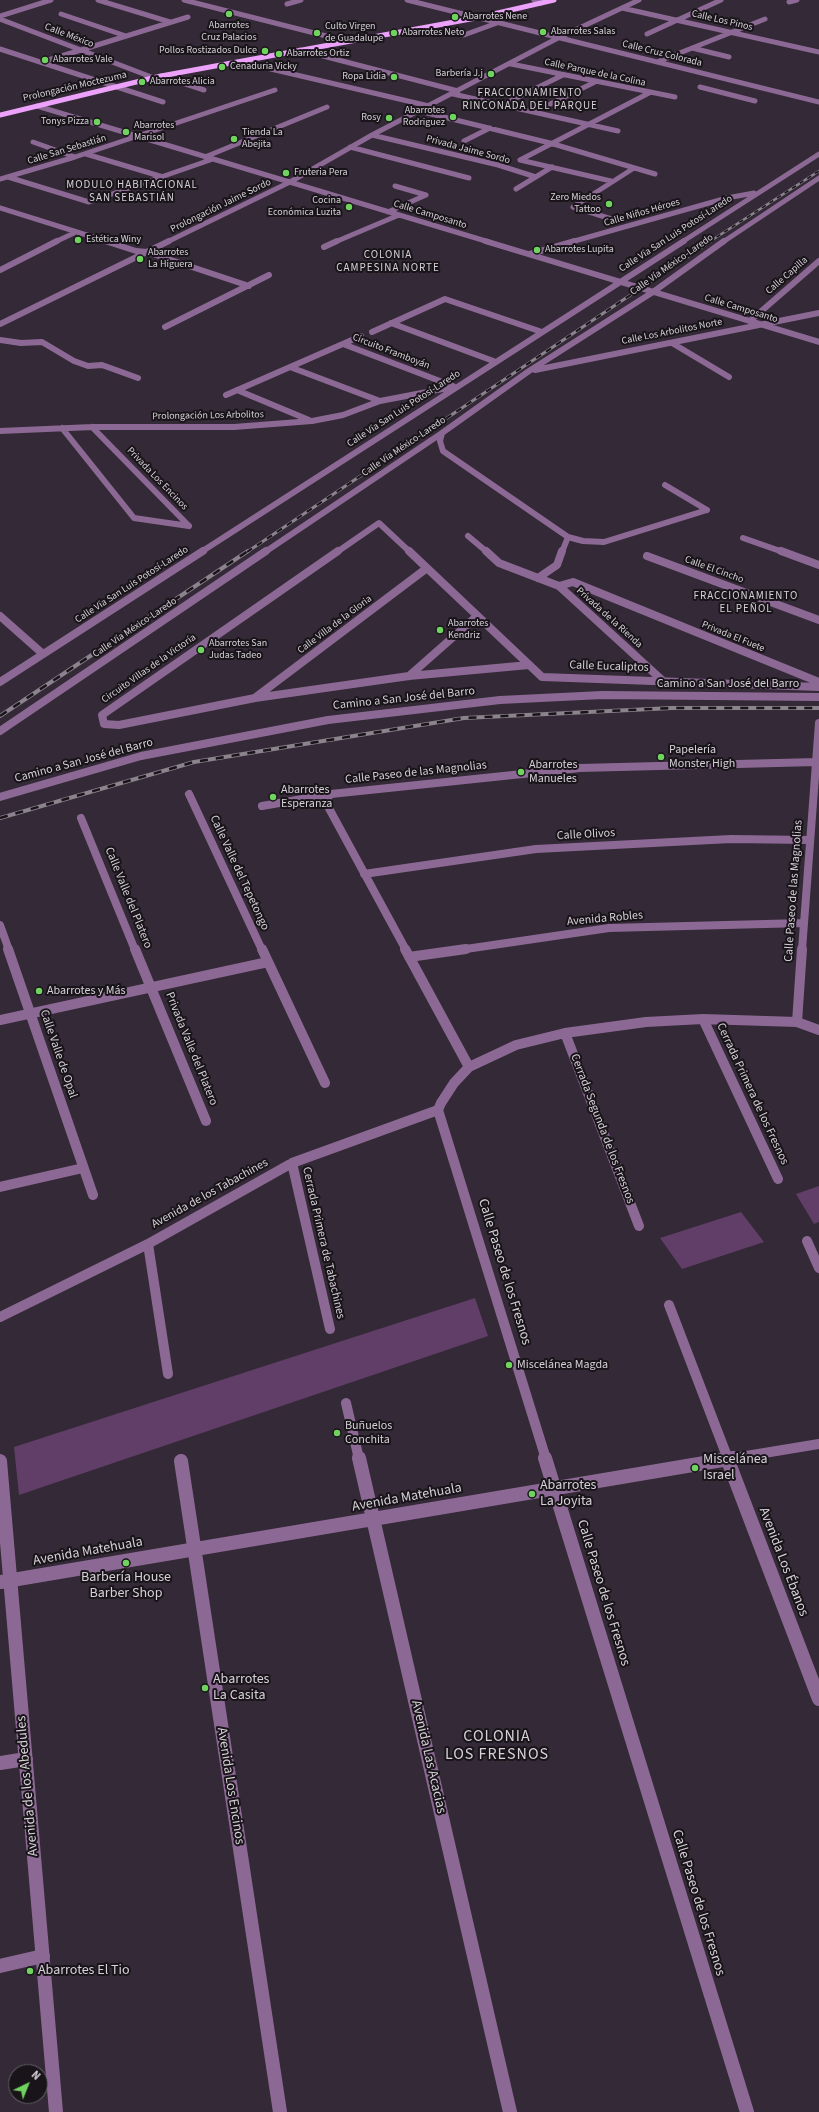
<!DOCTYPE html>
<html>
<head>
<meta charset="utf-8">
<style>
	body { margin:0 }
	#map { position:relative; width:819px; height:2112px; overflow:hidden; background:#342936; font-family:"Source Sans 3",sans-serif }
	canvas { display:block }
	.north { position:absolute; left:8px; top:2064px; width:40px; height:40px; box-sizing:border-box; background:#181419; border:1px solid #645f65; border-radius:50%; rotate:43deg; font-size:11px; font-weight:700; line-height:16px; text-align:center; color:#d6d0d7 }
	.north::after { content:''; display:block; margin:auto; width:14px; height:18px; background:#70d35f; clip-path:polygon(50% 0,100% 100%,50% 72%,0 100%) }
</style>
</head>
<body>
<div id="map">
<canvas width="819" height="2112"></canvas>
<div class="north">N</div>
</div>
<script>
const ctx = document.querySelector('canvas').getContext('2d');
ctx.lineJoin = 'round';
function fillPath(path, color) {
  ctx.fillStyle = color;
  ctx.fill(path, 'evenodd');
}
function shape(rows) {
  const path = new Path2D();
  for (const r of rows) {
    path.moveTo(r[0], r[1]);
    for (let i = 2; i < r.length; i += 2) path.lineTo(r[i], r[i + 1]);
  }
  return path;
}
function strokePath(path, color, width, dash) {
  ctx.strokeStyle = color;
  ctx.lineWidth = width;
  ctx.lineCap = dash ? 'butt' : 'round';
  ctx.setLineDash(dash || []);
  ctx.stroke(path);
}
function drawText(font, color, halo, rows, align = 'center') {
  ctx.font = font + ' "Source Sans 3",sans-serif';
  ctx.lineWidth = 4;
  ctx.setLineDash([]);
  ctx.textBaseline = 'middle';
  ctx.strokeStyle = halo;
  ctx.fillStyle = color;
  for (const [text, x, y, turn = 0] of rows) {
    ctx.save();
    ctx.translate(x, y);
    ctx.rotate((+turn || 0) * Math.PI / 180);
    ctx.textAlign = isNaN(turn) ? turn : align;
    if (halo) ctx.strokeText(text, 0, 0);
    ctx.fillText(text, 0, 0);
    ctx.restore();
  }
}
const green = shape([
	[819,1186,819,1222,814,1224,796,1194],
	[741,1212,764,1242,682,1269,660,1238],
	[475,1298,488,1336,19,1495,14,1447]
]);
const minorFar4 = shape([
	[98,0,170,22],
	[184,0,346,41],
	[407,0,819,102],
	[534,0,541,3],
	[789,2,797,0],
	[287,4,301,0],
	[622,8,819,52],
	[61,14,126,36],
	[0,16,51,0],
	[0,19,154,78],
	[647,34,721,0],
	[464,35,497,23],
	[692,48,729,57],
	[0,49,163,102],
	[300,50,458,91],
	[42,62,188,17],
	[241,62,429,106],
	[657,62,765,19],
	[511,64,675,97],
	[161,76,204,90],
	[700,87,755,101],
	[453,94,618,131],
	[502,105,563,75],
	[37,106,489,242],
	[419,111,550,143,655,174],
	[534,112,595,82],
	[372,135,498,165,536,177],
	[464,141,490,128],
	[33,142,75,157],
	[350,147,469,178],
	[86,154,163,177],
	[205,157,327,107],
	[520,160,649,93],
	[520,160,611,181],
	[8,177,89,202,213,159],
	[0,179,75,157,275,90],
	[395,186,426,195],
	[516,189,552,167],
	[573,207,634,168],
	[573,207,618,221],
	[0,208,109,242],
	[388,212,426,195],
	[55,242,74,233],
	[167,242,290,182,372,135,558,38,639,0],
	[335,242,399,215],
	[571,242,727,198,754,193],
	[682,242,819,154],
	[723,242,819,178]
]);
const minorFar3 = shape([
	[105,241,136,251,147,252,249,286],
	[485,241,819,342],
	[324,247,337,241],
	[530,254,575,241],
	[0,270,57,241],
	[750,321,819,261],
	[391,323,496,362],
	[0,324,169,241],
	[165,327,269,275],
	[372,332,445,299,542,332],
	[0,340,21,343,42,342,74,361,88,366,102,365,138,378],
	[672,343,729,377],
	[343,344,453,386],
	[290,367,380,401],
	[535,370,819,313],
	[237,390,309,420],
	[226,395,361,336],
	[92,427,189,526],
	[62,428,134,518,189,526],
	[0,431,92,427,234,427,312,421,343,415,380,401,453,387],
	[442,433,440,441,443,451,568,537,583,541,604,542,707,510],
	[665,485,707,510],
	[468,536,487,552],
	[743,538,783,552],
	[201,552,684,241],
	[265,552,442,433,529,371,653,292,724,241],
	[337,552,379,523,410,552],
	[562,552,568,537]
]);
const minorFar2 = shape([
	[338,551,102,715,104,724,119,725,255,698,409,676,529,665],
	[409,551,542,677,819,687],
	[486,551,499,563,559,586,573,582,819,682],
	[781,551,819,565],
	[647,556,819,620],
	[538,578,557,565,562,551],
	[559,586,663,681],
	[0,616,43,654],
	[409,676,477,616],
	[0,682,203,551],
	[256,697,427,568],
	[0,731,266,551],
	[189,794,262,950],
	[0,797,141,756,328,720,500,700,602,695,819,697],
	[262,806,331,794],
	[81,818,135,950],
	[364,874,536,849,731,839,810,840],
	[0,925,9,950],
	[406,950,325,801,331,794,580,768,816,762],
	[459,950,609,928,804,923],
	[802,950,819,723]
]);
const minorFar1 = shape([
	[8,949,93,1195],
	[135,949,206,1121],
	[262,949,325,1083],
	[405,949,469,1067],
	[409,957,466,949],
	[703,1019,778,1179],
	[0,1020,268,962],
	[797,1022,802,949],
	[565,1033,639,1226],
	[292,1163,330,1329],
	[0,1187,83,1168],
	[807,1241,819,1268],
	[148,1244,168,1374],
	[669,1305,728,1459],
	[0,1317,148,1244,292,1163,438,1110],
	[346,1403,359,1459],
	[546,1459,438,1110,441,1103,454,1083,469,1067,516,1045,565,1033,646,1022,703,1019,797,1022,819,1030],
	[728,1459,819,1444]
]);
const minor = shape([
	[359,1458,510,2112],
	[545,1458,747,2112],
	[727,1458,819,1699],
	[0,1461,56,2112],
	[181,1461,280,2112],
	[0,1582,734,1458],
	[0,1763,26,1759],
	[0,1966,43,1956]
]);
const major = shape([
	[0,115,161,76,476,18,554,0]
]);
const railFar2 = shape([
	[709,242,819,171]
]);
const railFar1 = shape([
	[247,552,711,241]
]);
const rail = shape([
	[0,716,248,551],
	[0,818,194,762,464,718,672,708,819,708]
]);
const markers = [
	[229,14,4,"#70d35f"],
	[455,17,4,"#70d35f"],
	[543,32,4,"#70d35f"],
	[317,33,4,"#70d35f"],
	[394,33,4,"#70d35f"],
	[265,51,4,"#70d35f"],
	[279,54,4,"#70d35f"],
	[45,60,4,"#70d35f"],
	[222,67,4,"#70d35f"],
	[491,74,4,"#70d35f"],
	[394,77,4,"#70d35f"],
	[142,82,4,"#70d35f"],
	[453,117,4,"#70d35f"],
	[389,118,4,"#70d35f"],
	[97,122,4,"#70d35f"],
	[126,132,4,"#70d35f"],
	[234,139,4,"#70d35f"],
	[286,173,4,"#70d35f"],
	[609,204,4,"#70d35f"],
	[349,207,4,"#70d35f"],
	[78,240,4,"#70d35f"],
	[537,250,4,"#70d35f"],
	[140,259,4,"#70d35f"],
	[440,630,4,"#70d35f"],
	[201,650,4,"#70d35f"],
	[661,757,4,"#70d35f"],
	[521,772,4,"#70d35f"],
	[273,797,4,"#70d35f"],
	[39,991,4,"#70d35f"],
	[509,1365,4,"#70d35f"],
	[337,1433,4,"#70d35f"],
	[695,1468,4,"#70d35f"],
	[532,1494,4,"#70d35f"],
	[126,1563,4,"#70d35f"],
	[205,1688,4,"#70d35f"],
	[30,1971,4,"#70d35f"]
];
const farPoinames = [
	["Abarrotes Nene",463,17],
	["Abarrotes",229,26,"center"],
	["Cruz Palacios",229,38,"center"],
	["Culto Virgen",325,27],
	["de Guadalupe",325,39],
	["Abarrotes Salas",551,32],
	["Abarrotes Neto",402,33],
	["Pollos Rostizados Dulce",257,51,"right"],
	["Abarrotes Ortiz",287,54],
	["Abarrotes Vale",53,60],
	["Cenaduria Vicky",230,67],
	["Barbería J.j",483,74,"right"],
	["Ropa Lidia",386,77,"right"],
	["Abarrotes Alicia",150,82],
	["Abarrotes",445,111,"right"],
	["Rodriguez",445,123,"right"],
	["Rosy",381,118,"right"],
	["Tonys Pizza",89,122,"right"],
	["Abarrotes",134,126],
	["Marisol",134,138],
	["Tienda La",242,133],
	["Abejita",242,145],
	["Fruteria Pera",294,173],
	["Zero Miedos",601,198,"right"],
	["Tattoo",601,210,"right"],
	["Cocina",341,201,"right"],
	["Económica Luzita",341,213,"right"],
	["Estética Winy",86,240],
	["Abarrotes Lupita",545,250],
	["Abarrotes",148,253],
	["La Higuera",148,265],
	["Abarrotes",448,624],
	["Kendriz",448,636],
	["Abarrotes San",209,644],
	["Judas Tadeo",209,656]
];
const farStreetnames = [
	["Calle Los Pinos",722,21,13],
	["Calle México",69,36,21],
	["Calle Cruz Colorada",662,54,14],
	["Calle Parque de la Colina",595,73,12],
	["Prolongación Moctezuma",75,87,-13],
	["Calle San Sebastián",67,150,-17],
	["Privada Jaime Sordo",468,150,15],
	["Prolongación Jaime Sordo",221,206,-26],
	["Calle Niños Héroes",642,213,-16],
	["Calle Camposanto",430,215,17],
	["Calle Vía San Luis Potosí-Laredo",676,234,-33],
	["Calle Vía México-Laredo",672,265,-35],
	["Calle Capilla",787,276,-41],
	["Calle Camposanto",741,309,17],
	["Calle Los Arbolitos Norte",672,332,-11],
	["Circuito Framboyán",391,352,21],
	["Calle Vía San Luis Potosí-Laredo",404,409,-33],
	["Prolongación Los Arbolitos",208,416,-1],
	["Calle Vía México-Laredo",404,447,-34],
	["Privada Los Encinos",157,479,46],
	["Calle El Cincho",714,570,20],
	["Calle Vía San Luis Potosí-Laredo",132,585,-33],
	["Privada de la Rienda",609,618,42],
	["Calle Villa de la Gloria",335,625,-37],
	["Calle Vía México-Laredo",135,628,-34],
	["Privada El Fuete",733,637,22],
	["Circuito Villas de la Victoría",149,669,-35]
];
const farNeighbourhoodnames = [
	["FRACCIONAMIENTO",530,94],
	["RINCONADA DEL PARQUE",530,107],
	["MODULO HABITACIONAL",132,186],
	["SAN SEBASTIÁN",132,199],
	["COLONIA",388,256],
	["CAMPESINA NORTE",388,269],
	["FRACCIONAMIENTO",746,597],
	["EL PEÑOL",746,610]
];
const streetNames = [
	["Calle Eucaliptos",609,667,2],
	["Camino a San José del Barro",728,684],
	["Camino a San José del Barro",404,699,-6],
	["Camino a San José del Barro",84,761,-15],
	["Calle Paseo de las Magnolias",416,773,-6],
	["Calle Olivos",586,835,-3],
	["Calle Valle del Tepetongo",239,873,65],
	["Calle Paseo de las Magnolias",794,891,-86],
	["Calle Valle del Platero",128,898,68],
	["Avenida Robles",605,919,-5],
	["Privada Valle del Platero",191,1049,68],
	["Calle Valle de Opal",58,1054,71],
	["Cerrada Primera de los Fresnos",752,1094,65],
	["Cerrada Segunda de los Fresnos",602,1129,69],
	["Avenida de los Tabachines",210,1194,-29],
	["Cerrada Primera de Tabachines",323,1243,77]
];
const poiNames = [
	["Papelería",669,750],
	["Monster High",669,764],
	["Abarrotes",529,765],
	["Manueles",529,779],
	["Abarrotes",281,790],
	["Esperanza",281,804],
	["Abarrotes y Más",47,991],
	["Miscelánea Magda",517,1365],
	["Buñuelos",345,1426],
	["Conchita",345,1440]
];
const nearStreetnames = [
	["Calle Paseo de los Fresnos",504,1272,73],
	["Avenida Matehuala",407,1498,-10],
	["Avenida Matehuala",88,1552,-10],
	["Avenida Los Ébanos",783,1562,69],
	["Calle Paseo de los Fresnos",603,1593,73],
	["Avenida Las Acacias",428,1757,77],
	["Avenida de los Abedules",28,1786,-95],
	["Avenida Los Encinos",230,1786,81],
	["Calle Paseo de los Fresnos",698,1903,73]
];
const nearPoinames = [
	["Miscelánea",703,1460],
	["Israel",703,1476],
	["Abarrotes",540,1486],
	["La Joyita",540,1502],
	["Barbería House",126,1578,"center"],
	["Barber Shop",126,1594,"center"],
	["Abarrotes",213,1680],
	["La Casita",213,1696],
	["Abarrotes El Tio",38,1971]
];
const nearNeighbourhoodnames = [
	["COLONIA",497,1737],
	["LOS FRESNOS",497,1755]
];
fillPath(green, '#613e68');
strokePath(minorFar4, '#8c6994', 5);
strokePath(minorFar3, '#8c6994', 6);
strokePath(minorFar2, '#8c6994', 8);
strokePath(minorFar1, '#8c6994', 10);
strokePath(minor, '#8c6994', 14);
strokePath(major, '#eca2fb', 5);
strokePath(railFar2, '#8b838d', 2.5);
strokePath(railFar1, '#8b838d', 3);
strokePath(rail, '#8b838d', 4);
strokePath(railFar2, '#181419', 1.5, [4.5]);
strokePath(railFar1, '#181419', 2, [6]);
strokePath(rail, '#181419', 2.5, [8]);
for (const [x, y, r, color] of markers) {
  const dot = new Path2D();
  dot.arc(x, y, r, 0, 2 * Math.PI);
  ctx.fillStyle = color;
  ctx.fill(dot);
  strokePath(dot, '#181419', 1.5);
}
drawText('10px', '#d6d0d7', '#181419', farPoinames, 'left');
drawText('10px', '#d6d0d7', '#181419', farStreetnames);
ctx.letterSpacing = '1px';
drawText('11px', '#d6d0d7', '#181419', farNeighbourhoodnames);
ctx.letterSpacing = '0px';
drawText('12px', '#d6d0d7', '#181419', streetNames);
drawText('12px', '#d6d0d7', '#181419', poiNames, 'left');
drawText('14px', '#d6d0d7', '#181419', nearStreetnames);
drawText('14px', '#d6d0d7', '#181419', nearPoinames, 'left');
ctx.letterSpacing = '1px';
drawText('16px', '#d6d0d7', '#181419', nearNeighbourhoodnames);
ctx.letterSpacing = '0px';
</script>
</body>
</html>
